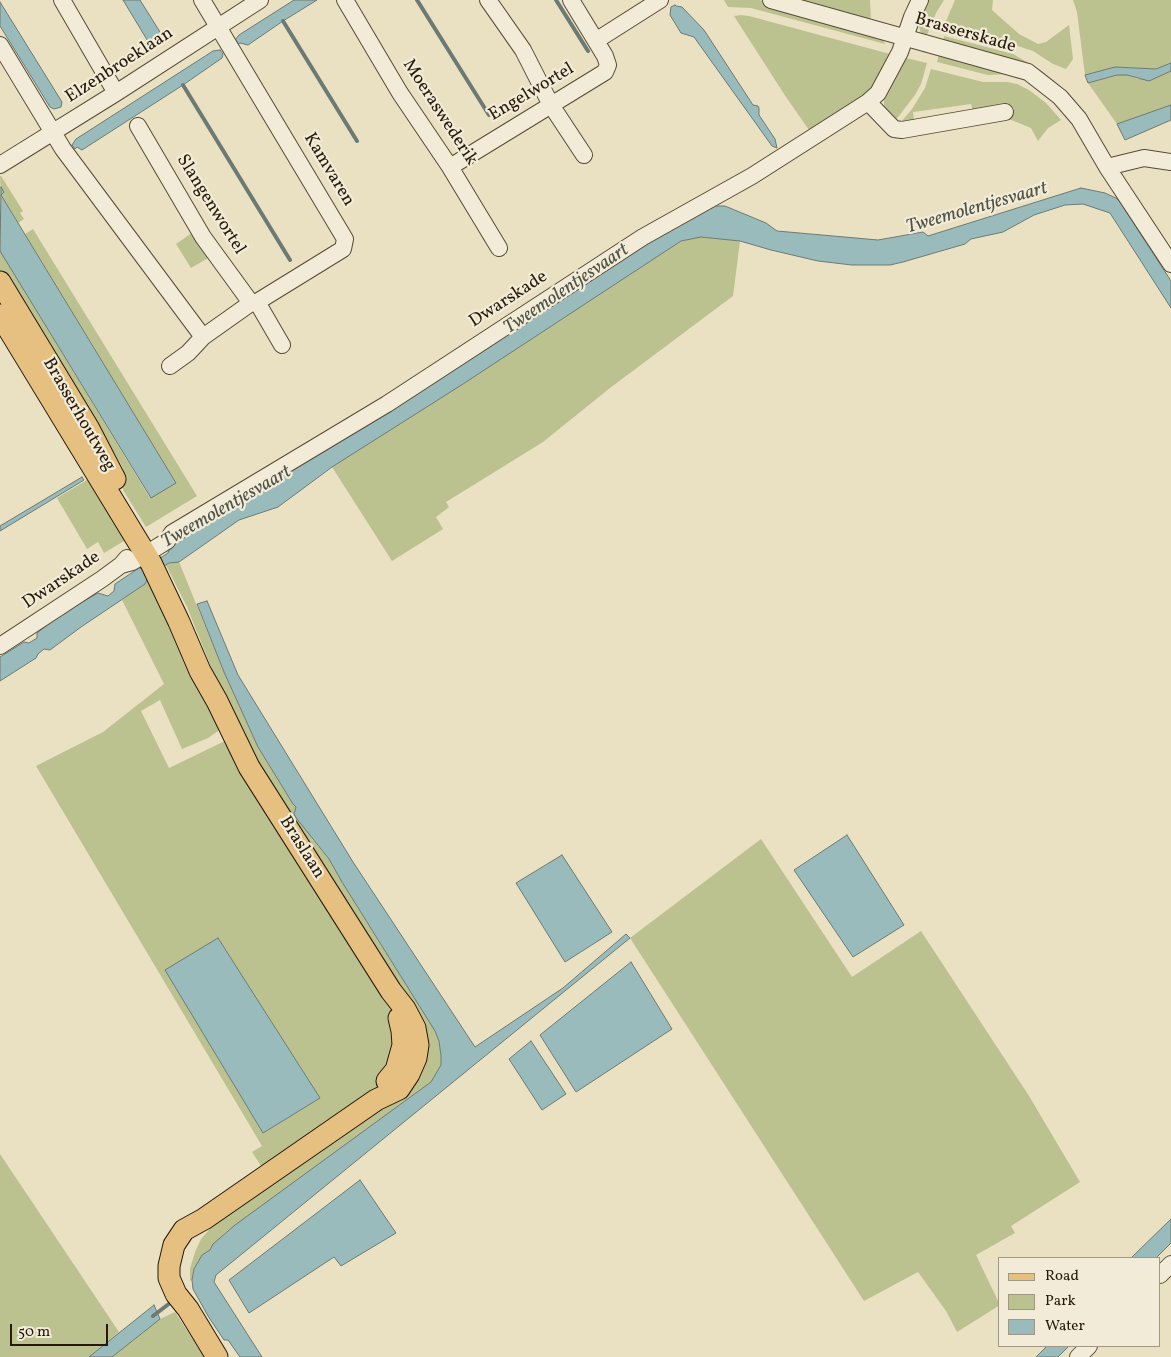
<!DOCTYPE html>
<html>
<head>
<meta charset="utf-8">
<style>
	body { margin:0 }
	#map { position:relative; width:1171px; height:1357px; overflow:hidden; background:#eae0c2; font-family:Vollkorn,serif }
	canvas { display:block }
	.legend { position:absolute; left:998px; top:1257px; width:162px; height:90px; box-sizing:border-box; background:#f1ebd7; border:1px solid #a09785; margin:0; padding:6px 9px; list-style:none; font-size:15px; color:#261909 }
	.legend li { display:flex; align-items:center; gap:10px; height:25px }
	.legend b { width:25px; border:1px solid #a09785 }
	.scale { position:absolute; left:10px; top:1324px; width:98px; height:22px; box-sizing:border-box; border:2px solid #261909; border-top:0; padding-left:6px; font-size:15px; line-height:18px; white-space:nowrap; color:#261909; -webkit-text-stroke:4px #f1ebd7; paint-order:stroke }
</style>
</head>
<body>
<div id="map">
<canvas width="1171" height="1357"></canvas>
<ul class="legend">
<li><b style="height:6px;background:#e5c081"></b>Road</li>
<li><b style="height:14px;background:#bcc190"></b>Park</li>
<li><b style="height:14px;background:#9abbbb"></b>Water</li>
</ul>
<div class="scale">50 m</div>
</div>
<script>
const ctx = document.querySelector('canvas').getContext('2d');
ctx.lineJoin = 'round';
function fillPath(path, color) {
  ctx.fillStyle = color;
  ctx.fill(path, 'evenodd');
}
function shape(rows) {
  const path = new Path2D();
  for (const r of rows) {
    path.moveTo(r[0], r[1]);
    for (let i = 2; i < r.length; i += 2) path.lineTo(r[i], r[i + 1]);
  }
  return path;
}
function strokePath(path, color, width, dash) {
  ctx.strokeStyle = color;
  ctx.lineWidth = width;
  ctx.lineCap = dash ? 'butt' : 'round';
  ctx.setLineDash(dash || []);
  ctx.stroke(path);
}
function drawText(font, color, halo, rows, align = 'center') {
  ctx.font = font + ' Vollkorn,serif';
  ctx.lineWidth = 4.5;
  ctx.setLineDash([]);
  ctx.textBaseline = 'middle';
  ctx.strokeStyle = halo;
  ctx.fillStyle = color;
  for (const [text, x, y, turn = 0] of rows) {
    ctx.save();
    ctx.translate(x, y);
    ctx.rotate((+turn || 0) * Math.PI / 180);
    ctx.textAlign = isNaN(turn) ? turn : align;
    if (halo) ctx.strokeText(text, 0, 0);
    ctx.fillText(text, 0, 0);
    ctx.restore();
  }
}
const green = shape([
	[724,0,760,0,805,18,883,40,885,44,751,8,728,7],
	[787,0,870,0,871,23],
	[929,0,944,0,936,13,927,35,926,36,921,33,918,24],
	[955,0,993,0,992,10,1019,34,1038,44,1046,42,1069,25,1073,59,1066,69,1053,64,1033,51,948,23,946,21],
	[1073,0,1171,0,1171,63,1156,69,1115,67,1085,75,1077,12],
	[741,15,749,16,890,54,871,90,861,98,809,130,786,97,734,16],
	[944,36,1013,54,1042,71,1057,83,1066,93,943,42],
	[939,54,1009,74,988,75,937,62],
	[906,58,927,63,921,84,915,95,895,121,884,108,884,98],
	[931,69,983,82,1007,82,1017,84,1029,90,1046,103,1061,120,1048,128,1038,141,1031,128,1009,119,1007,108,973,112,971,104,913,112,914,120,901,122,912,109,925,88],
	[1171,70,1171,105,1117,124,1088,83,1118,75,1127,75,1138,79],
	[0,176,1,176,23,211,20,213,24,219,18,223,1,194],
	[33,229,197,496,146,527,123,490,123,468,97,423,0,275,0,251,150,498,176,483,25,234],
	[193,232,210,257,191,268,176,244],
	[701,237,740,241,733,296,610,388,543,442,446,502,449,507,436,517,443,529,392,561,332,467,463,384,681,241],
	[92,477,129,538,104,553,98,542,87,549,57,498],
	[179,562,224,672,258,747,293,804,296,807,312,839,329,859,342,882,435,1031,439,1041,441,1056,441,1065,431,1082,225,1233,210,1250,202,1255,194,1269,192,1280,190,1281,190,1269,195,1252,201,1239,216,1222,424,1059,250,753,217,682,187,607,166,565,169,563],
	[148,577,221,729,208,738,182,749,160,700,141,711,169,768,227,740,385,995,392,1011,397,1034,383,1080,373,1091,263,1169,252,1152,262,1146,36,766,103,732,164,684,122,600,145,584],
	[218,938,320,1098,263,1133,166,970],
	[761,839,852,977,921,931,1029,1096,1080,1182,1011,1226,1015,1233,976,1255,1000,1305,957,1332,946,1311,918,1272,864,1301,630,938],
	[0,1154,119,1332,89,1357,0,1357],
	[175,1312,204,1357,112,1357,160,1319]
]);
const water = shape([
	[123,0,140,0,165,40,152,48,123,0],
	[294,0,317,0,283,21,248,45,240,43,237,45,235,40,239,35,294,0],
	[0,2,62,102,61,107,54,109,50,107,0,26,0,2],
	[675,5,676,6,682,7,704,30,753,105,758,106,759,108,759,115,775,139,777,148,772,146,694,37,681,33,670,15,671,7,675,5],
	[220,50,223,54,222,58,183,85,82,150,77,147,75,149,72,145,76,139,213,51,220,50],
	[1171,63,1171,71,1149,81,1127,75,1117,75,1088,83,1085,75,1115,67,1156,69,1171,63],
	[1171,105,1171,120,1125,140,1117,124,1171,105],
	[1,187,4,192,1,195,176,483,151,498,0,251,1,187],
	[1081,188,1105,193,1118,199,1171,281,1171,308,1110,213,1083,204,1065,205,1034,215,1003,232,971,239,965,244,903,262,890,265,852,265,818,261,771,250,740,241,701,237,681,241,463,384,332,467,278,507,239,520,179,562,169,563,152,573,148,577,145,584,81,627,50,650,44,649,38,654,36,658,0,681,0,657,24,642,29,643,37,638,37,633,61,614,98,593,108,596,114,591,115,584,139,568,144,569,168,553,170,547,603,269,714,206,725,206,766,223,777,231,878,240,923,232,928,236,1081,188],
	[82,477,84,480,0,531,0,526,82,477],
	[207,601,238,675,353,862,475,1047,563,988,626,934,630,938,216,1275,214,1282,262,1357,240,1357,228,1340,224,1340,208,1316,193,1289,192,1280,194,1269,202,1255,210,1250,213,1244,235,1225,431,1082,441,1065,441,1056,439,1041,435,1031,342,882,329,859,297,819,294,814,296,807,293,804,258,747,224,672,197,604,207,601],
	[847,835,904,925,853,957,794,870,847,835],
	[562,855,612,932,565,962,516,883,562,855],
	[218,938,320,1098,263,1133,165,970,218,938],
	[631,962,672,1029,576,1092,540,1035,631,962],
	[531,1041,566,1094,542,1110,509,1059,531,1041],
	[360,1180,396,1233,341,1266,334,1257,249,1313,229,1280,360,1180],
	[1171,1219,1171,1243,1156,1258,1131,1258,1171,1219],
	[154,1305,160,1319,112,1357,89,1357,154,1305],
	[1047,1346,1069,1346,1058,1357,1036,1357,1047,1346]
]);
const stream = shape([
	[417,0,489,115],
	[556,0,588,51],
	[283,21,357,141],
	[183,85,290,260],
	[153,1316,170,1303]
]);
const minor = shape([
	[62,0,116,93],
	[345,0,400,93,450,167,499,248],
	[488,0,523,50,551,105,584,155],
	[771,0,1028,72,1060,97,1079,119,1107,167,1171,264],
	[597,40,660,0],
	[0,45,63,149,203,337],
	[868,102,894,129,902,130,1005,112],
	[138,126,203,237,251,303],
	[0,165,116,93,260,0],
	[450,167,605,72,608,65,605,56,571,0],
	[1107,167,1144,158,1171,162],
	[257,302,282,345],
	[170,366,188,353,203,337,251,303,257,302,343,249,345,239,202,0],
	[121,565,132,562,154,549,167,541,172,533,387,404,643,237,752,176,868,102,878,93,900,52,912,17,920,0],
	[0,646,102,579,121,565,127,558],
	[1160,1275,1171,1264],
	[1078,1357,1089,1346]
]);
const major = shape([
	[0,282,89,429,115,479],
	[0,315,151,563,179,622,200,671,217,701,249,767,391,991,405,1009,415,1028,418,1045,416,1058,409,1074,399,1089,376,1100,204,1219,184,1230,174,1245,169,1266,169,1278,176,1294,188,1309,217,1357],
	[387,1081,396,1070,403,1045,402,1031,399,1018]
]);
const streetNames = [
	["Brasserskade",965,34,16],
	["Elzenbroeklaan",120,66,-33],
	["Engelwortel",532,93,-31],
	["Moeraswederik",439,113,57],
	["Kamvaren",328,170,59],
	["Slangenwortel",210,205,58],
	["Dwarskade",509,300,-33],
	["Brasserhoutweg",78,415,60],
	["Dwarskade",62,581,-34],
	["Braslaan",301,848,58]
];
const waterNames = [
	["Tweemolentjesvaart",977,209,-16],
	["Tweemolentjesvaart",567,290,-34],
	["Tweemolentjesvaart",227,508,-30]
];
fillPath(green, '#bcc190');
fillPath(water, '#9abbbb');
strokePath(water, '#6c7a74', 1);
strokePath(stream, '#6c7a74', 4);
strokePath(minor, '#574b37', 18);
strokePath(major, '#261909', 23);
strokePath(minor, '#f1ebd7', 16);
strokePath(major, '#e5c081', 21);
drawText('18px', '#261909', '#f1ebd7', streetNames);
drawText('italic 19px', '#4f5247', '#f1ebd7', waterNames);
</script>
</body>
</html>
